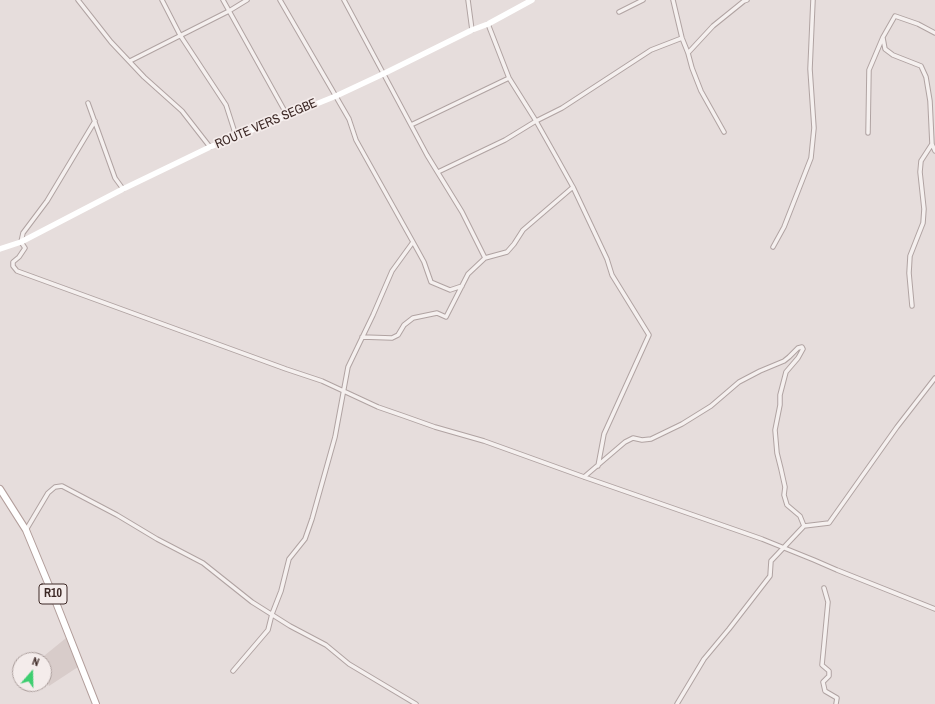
<!DOCTYPE html>
<html>
<head>
<meta charset="utf-8">
<style>
	body { margin:0 }
	#map { position:relative; width:935px; height:704px; overflow:hidden; background:#e6dddc; font-family:"Archivo Narrow",sans-serif }
	canvas { display:block }
	.north { position:absolute; left:12px; top:652px; width:40px; height:40px; box-sizing:border-box; background:#f4eceb; border:1px solid #ab9e9c; border-radius:50%; rotate:20deg; font-size:11px; font-weight:700; line-height:16px; text-align:center; color:#3d2926 }
	.north::after { content:''; display:block; margin:auto; width:14px; height:18px; background:#3ece70; clip-path:polygon(50% 0,100% 100%,50% 72%,0 100%) }
</style>
</head>
<body>
<div id="map">
<canvas width="935" height="704"></canvas>
<div class="north">N</div>
</div>
<script>
const ctx = document.querySelector('canvas').getContext('2d');
ctx.lineJoin = 'round';
function fillPath(path, color) {
  ctx.fillStyle = color;
  ctx.fill(path, 'evenodd');
}
function shape(rows) {
  const path = new Path2D();
  for (const r of rows) {
    path.moveTo(r[0], r[1]);
    for (let i = 2; i < r.length; i += 2) path.lineTo(r[i], r[i + 1]);
  }
  return path;
}
function strokePath(path, color, width, dash) {
  ctx.strokeStyle = color;
  ctx.lineWidth = width;
  ctx.lineCap = dash ? 'butt' : 'round';
  ctx.setLineDash(dash || []);
  ctx.stroke(path);
}
function drawText(font, color, halo, rows, align = 'center') {
  ctx.font = font + ' "Archivo Narrow",sans-serif';
  ctx.lineWidth = 3.5;
  ctx.setLineDash([]);
  ctx.textBaseline = 'middle';
  ctx.strokeStyle = halo;
  ctx.fillStyle = color;
  for (const [text, x, y, turn = 0] of rows) {
    ctx.save();
    ctx.translate(x, y);
    ctx.rotate((+turn || 0) * Math.PI / 180);
    ctx.textAlign = isNaN(turn) ? turn : align;
    if (halo) ctx.strokeText(text, 0, 0);
    ctx.fillText(text, 0, 0);
    ctx.restore();
  }
}
const built = shape([
	[66,638,78,667,49,686,44,673,44,660,39,660]
]);
const minor = shape([
	[78,0,111,42,144,77,182,111,210,147],
	[162,0,180,35,226,105,236,136],
	[223,0,287,115],
	[344,0,427,155,462,212,485,258],
	[468,0,472,30],
	[673,0,682,38,688,53,692,68,701,91,724,132],
	[619,12,643,0],
	[488,24,509,78,536,121,558,160,573,187,607,259,612,275,649,335,604,434,598,466],
	[883,38,885,49,893,55,921,66,926,77,930,101,932,144,935,151],
	[688,53,713,26,744,1,747,0],
	[130,61,229,11,247,0],
	[88,103,115,178,123,189],
	[95,121,47,201,23,233,21,242,25,248,19,257,13,262,13,266,17,271,286,369,322,381,378,407,404,416,435,427,484,441,584,477,762,539,814,560,837,570,935,609],
	[411,125,509,78],
	[868,133,869,70,883,37,895,16,918,24,935,33],
	[438,172,505,140,536,121,562,108,651,50,682,38],
	[413,242,424,262,431,282,450,290,462,286],
	[773,247,784,227,811,158,814,128,810,69,813,0],
	[912,306,909,273,910,256,923,223,924,209,920,172,921,161,932,144],
	[362,337,392,338,398,335,404,325,413,318,437,313,446,317,468,274,485,258,507,252,514,244,523,230,573,187],
	[584,477,625,442,633,438,642,440,651,439,682,424,711,406,739,382,760,371,784,361,789,357,798,348,802,347,803,349,798,358,786,372,780,395,780,405,775,430,777,453,781,469,785,487,784,495,787,505,800,516,804,526,829,523,897,427,935,378],
	[26,530,48,493,55,487,62,486,117,515,157,539,203,563,252,602,290,626,326,645,349,664,416,704],
	[824,588,828,602,822,665,829,671,829,676,823,682,825,691,837,698,836,704],
	[233,671,268,630,272,614,281,591,289,559,305,539,312,519,335,437,348,367,373,315,392,271,413,242,356,140,349,119,280,0],
	[677,704,704,659,729,629,770,576,771,561,804,526]
]);
const secondary = shape([
	[0,249,21,242,123,189,210,147,336,96,383,74,472,30,488,24,532,0]
]);
const primary = shape([
	[0,489,26,530,55,600,96,704]
]);
const shields = [
	[53,594,28]
];
const shieldNames = [
	["R10",53,594]
];
const streetNames = [
	["ROUTE VERS SEGBE",266,124,-23]
];
fillPath(built, '#d8ccca');
strokePath(minor, '#b0a3a2', 5.5);
strokePath(primary, '#b29e9b', 8);
strokePath(minor, '#f5f0ef', 3.5);
strokePath(secondary, '#fff', 5.5);
strokePath(primary, '#fff', 6);
for (const [x, y, w] of shields) {
  const box = new Path2D();
  box.roundRect(x - w / 2, y - 10, w, 20, 3);
  ctx.fillStyle = '#f4eceb';
  ctx.fill(box);
  strokePath(box, '#3d2926', 1);
}
drawText('bold 12px', '#3d2926', null, shieldNames);
drawText('13px', '#3d2926', '#f4eceb', streetNames);
</script>
</body>
</html>
